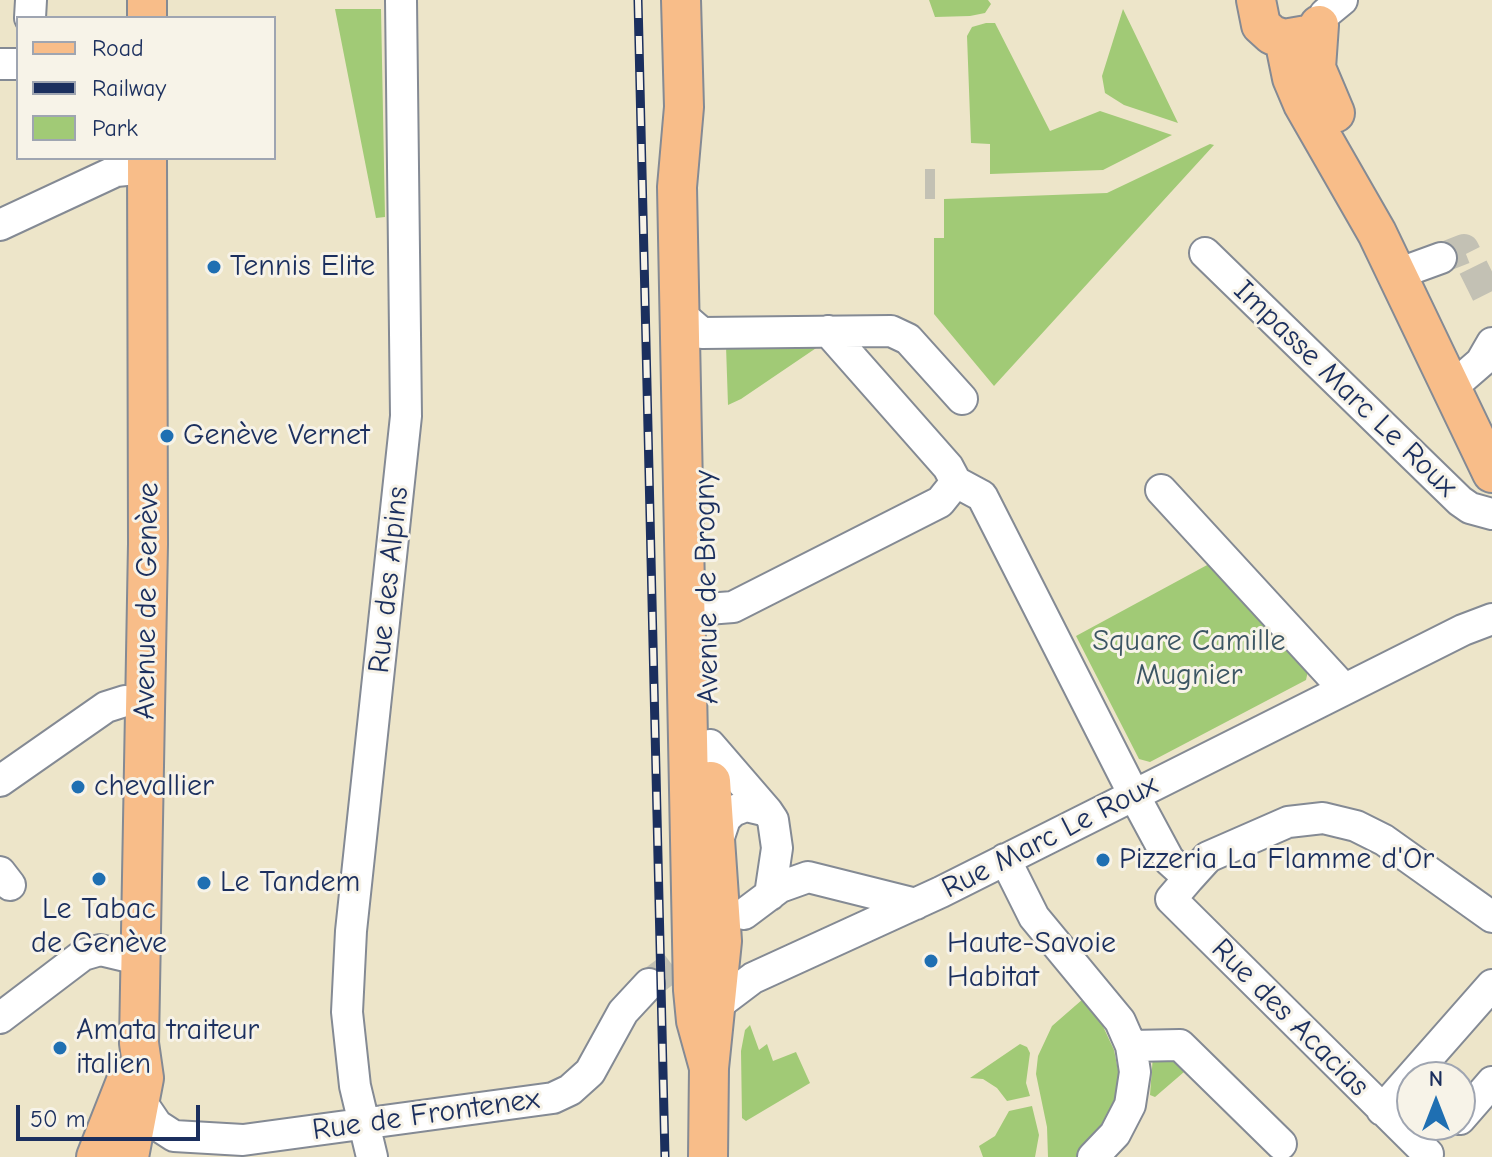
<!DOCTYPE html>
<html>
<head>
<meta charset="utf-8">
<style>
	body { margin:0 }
	#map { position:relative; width:1492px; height:1157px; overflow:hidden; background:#ede5c9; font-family:"Comic Neue",sans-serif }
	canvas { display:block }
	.legend { position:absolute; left:16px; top:16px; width:260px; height:144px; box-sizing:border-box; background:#f7f3e8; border:2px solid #9fa5b1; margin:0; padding:10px 14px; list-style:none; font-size:24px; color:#1b2f5e }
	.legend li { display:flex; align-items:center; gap:16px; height:40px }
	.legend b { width:40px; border:2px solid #9fa5b1 }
	.north { position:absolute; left:1396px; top:1061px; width:80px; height:80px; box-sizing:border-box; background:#f7f3e8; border:2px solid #9fa5b1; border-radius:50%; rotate:0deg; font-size:22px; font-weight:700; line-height:32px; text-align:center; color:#1b2f5e }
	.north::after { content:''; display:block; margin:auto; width:28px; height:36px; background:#1f6fb2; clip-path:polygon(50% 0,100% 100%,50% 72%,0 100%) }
	.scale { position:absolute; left:16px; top:1105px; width:184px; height:36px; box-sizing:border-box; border:4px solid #1b2f5e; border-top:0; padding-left:10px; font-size:24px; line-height:28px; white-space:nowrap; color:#1b2f5e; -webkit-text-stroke:6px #f7f3e8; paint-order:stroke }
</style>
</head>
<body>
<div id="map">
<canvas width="1492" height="1157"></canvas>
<ul class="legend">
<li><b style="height:10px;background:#f8bd89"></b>Road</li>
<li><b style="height:10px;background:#1b2f5e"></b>Railway</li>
<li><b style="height:22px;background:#a1ca76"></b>Park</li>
</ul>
<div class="north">N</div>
<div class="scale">50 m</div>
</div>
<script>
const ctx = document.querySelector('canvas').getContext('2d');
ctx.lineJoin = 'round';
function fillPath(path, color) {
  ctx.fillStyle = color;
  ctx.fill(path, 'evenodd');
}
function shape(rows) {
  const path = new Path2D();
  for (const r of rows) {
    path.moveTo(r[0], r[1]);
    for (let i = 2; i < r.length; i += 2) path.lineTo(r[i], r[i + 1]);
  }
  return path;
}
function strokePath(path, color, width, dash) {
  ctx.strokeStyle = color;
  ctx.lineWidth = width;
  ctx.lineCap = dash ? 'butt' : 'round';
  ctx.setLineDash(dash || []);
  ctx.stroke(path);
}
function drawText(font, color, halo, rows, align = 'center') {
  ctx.font = font + ' "Comic Neue",sans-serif';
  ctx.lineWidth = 6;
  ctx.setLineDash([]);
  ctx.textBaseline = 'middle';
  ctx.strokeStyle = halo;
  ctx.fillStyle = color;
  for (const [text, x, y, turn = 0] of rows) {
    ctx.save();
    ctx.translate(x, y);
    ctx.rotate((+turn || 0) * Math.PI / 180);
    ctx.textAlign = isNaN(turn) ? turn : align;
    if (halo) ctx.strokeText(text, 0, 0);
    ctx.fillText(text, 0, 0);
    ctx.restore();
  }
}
const green = shape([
	[929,0,988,0,991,4,985,13,970,16,935,17],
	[335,9,381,9,385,217,376,218],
	[1123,9,1178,123,1124,105,1105,93,1102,76],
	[986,23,995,23,1050,131,1100,111,1172,135,1103,170,990,174,990,144,971,143,967,36,972,27],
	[1210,144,1214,145,994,386,934,314,934,238,944,238,944,199,1107,193],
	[828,340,741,399,728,405,726,346],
	[1209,564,1308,671,1306,680,1150,762,1139,759,1076,636],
	[1083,999,1101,1022,1114,1050,1121,1085,1107,1124,1084,1152,1078,1157,1048,1157,1047,1127,1036,1074,1038,1056,1052,1026],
	[750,1025,759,1050,767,1044,773,1061,796,1052,810,1083,746,1121,742,1118,741,1051,745,1030],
	[1020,1044,1027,1047,1030,1053,1026,1083,1030,1096,1007,1101,997,1088,983,1079,970,1078],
	[1168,1049,1184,1072,1155,1097,1150,1095,1153,1055],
	[1032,1106,1039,1135,1035,1157,983,1157,979,1146,995,1136,1009,1111]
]);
const minorTunnel = shape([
	[925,184,935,184],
	[1441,258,1464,249,1492,305],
	[649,984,705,942]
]);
const minor = shape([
	[1325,14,1342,0],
	[30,18,31,0],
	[0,64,18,64],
	[0,225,116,171,147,168],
	[1205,253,1460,501,1470,508,1492,514],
	[1397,274,1441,258],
	[680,314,702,333,891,331,908,339,962,399],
	[828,331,948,467,956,482,982,496,1134,795,1169,860,1189,878,1171,899,1428,1154],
	[1451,388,1481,362,1492,343],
	[1161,490,1344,689],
	[685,598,707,609,733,607,940,502,956,482],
	[710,745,767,811],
	[0,781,106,707,125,701,146,705],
	[718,840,725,819,733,811,746,806,767,811,773,820,777,848,770,895],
	[1005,859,1034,917,1120,1021,1131,1046,1135,1072,1130,1105,1115,1134,1093,1157],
	[0,872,10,885],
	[1189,878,1208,857,1288,822,1323,818,1356,826,1384,840,1492,917],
	[744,914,780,887,808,877,916,904],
	[704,1015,753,978,941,892,1463,630,1492,619],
	[0,1018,83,955,100,950,142,960],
	[1131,1046,1180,1045,1281,1144],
	[142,1103,157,1125,174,1136,243,1140,553,1098,570,1090,590,1072,623,1012,649,984],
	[1382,1110,1492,985],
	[1460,1119,1492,1082],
	[372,1157,355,1086,347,1012,351,931,406,416,401,0]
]);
const major = shape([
	[147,0,147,18],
	[681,0,684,107,677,187,693,990,696,1021,709,1068],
	[1256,0,1261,25,1272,35,1284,39,1307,35],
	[1319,25,1316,68,1335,113],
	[1284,39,1292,78,1303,104,1377,233,1492,473],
	[96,1157,128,1076],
	[129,1157,144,1078,139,1043,148,544,147,158],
	[708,1157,709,1068,722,941,711,781]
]);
const rail = shape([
	[638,0,665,1157]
]);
const markers = [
	[214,267,8,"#1f6fb2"],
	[167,436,8,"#1f6fb2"],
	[78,787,8,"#1f6fb2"],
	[1103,860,8,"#1f6fb2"],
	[99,879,8,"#1f6fb2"],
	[204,883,8,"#1f6fb2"],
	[931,961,8,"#1f6fb2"],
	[60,1048,8,"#1f6fb2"]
];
const poiNames = [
	["Tennis Elite",230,267],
	["Genève Vernet",183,436],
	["chevallier",94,787],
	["Pizzeria La Flamme d'Or",1119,860],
	["Le Tandem",220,883],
	["Le Tabac",99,910,"center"],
	["de Genève",99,944,"center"],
	["Haute-Savoie",947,944],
	["Habitat",947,978],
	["Amata traiteur",76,1031],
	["italien",76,1065]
];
const streetNames = [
	["Impasse Marc Le Roux",1345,389,44],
	["Rue des Alpins",389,580,-84],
	["Avenue de Brogny",707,587,-91],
	["Avenue de Genève",147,601,-89],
	["Rue Marc Le Roux",1050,837,-27],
	["Rue des Acacias",1290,1018,45],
	["Rue de Frontenex",426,1115,-8]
];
const parkNames = [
	["Square Camille",1189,642],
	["Mugnier",1189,676]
];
fillPath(green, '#a1ca76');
strokePath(minorTunnel, '#c3c1b4', 30, [30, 15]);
strokePath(minor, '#848a94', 34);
strokePath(major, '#848a94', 42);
strokePath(minor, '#fff', 30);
strokePath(major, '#f8bd89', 38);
strokePath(rail, '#1b2f5e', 9);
strokePath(rail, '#f7f3e8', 6, [18]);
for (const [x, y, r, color] of markers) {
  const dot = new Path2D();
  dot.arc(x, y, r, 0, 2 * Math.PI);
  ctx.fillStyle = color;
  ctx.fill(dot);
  strokePath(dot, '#f7f3e8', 3);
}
drawText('30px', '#1b2f5e', '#f7f3e8', poiNames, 'left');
drawText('30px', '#1b2f5e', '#f7f3e8', streetNames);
drawText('30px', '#3c5664', '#f7f3e8', parkNames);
</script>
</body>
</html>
